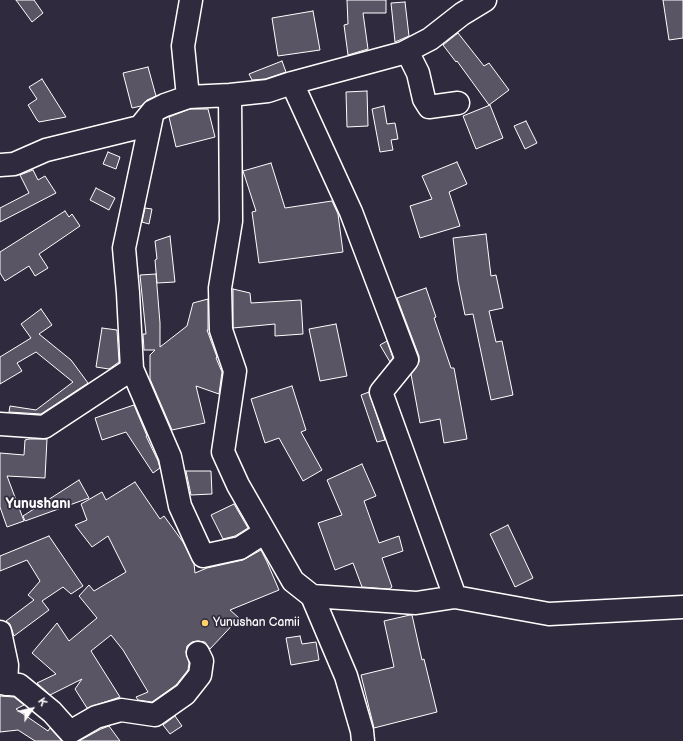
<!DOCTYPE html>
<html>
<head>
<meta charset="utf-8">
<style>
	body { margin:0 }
	#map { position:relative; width:683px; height:741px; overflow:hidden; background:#2f2a3d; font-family:"Balsamiq Sans",sans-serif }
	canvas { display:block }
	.north { position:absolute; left:12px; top:689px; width:40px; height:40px; -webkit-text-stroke:3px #2f2a3d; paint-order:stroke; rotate:56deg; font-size:11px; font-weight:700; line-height:16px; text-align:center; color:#fff }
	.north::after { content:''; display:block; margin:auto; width:14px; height:18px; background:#fff; clip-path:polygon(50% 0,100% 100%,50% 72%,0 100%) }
</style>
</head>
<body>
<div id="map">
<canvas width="683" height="741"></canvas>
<div class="north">K</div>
</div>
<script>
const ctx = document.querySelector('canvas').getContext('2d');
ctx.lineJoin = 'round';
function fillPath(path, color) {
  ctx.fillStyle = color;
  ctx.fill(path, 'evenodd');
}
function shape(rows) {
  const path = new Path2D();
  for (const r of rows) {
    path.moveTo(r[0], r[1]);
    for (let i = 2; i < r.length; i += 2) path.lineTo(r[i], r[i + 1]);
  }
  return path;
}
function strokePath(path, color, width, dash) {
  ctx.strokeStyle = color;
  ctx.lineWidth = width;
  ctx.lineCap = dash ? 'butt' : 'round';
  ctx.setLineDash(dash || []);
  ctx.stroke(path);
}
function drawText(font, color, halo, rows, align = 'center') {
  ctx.font = font + ' "Balsamiq Sans",sans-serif';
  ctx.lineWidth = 3.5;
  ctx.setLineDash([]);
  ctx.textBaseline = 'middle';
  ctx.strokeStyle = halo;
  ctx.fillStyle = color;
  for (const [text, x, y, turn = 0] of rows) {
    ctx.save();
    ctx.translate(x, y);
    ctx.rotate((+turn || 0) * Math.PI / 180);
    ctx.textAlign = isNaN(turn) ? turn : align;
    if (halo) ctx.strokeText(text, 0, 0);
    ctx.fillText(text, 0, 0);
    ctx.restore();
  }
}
const building = shape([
	[16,0,34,0,43,13,32,22,16,0],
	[347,0,386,0,386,13,363,13,368,49,348,55,344,25,348,24,347,0],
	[663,0,683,0,683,38,669,40,663,0],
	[405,2,409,36,395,42,391,3,405,2],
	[313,11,320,50,278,56,272,18,313,11],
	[458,33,484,66,489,63,509,90,489,105,457,61,456,62,443,45,458,33],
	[282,61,286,72,265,79,252,80,249,74,282,61],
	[148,67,156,96,147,100,141,106,132,108,123,73,148,67],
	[42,79,66,117,39,122,37,120,28,105,37,99,29,87,42,79],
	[367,91,368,126,347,127,346,92,367,91],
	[490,105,503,138,476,149,463,116,490,105],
	[384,106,387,124,395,123,398,139,391,140,393,150,380,152,372,109,384,106],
	[190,109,208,109,215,137,176,147,169,117,190,109],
	[526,121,537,143,525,149,514,126,526,121],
	[108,152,120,157,116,169,103,164,108,152],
	[457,162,467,184,449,192,460,226,420,238,410,206,432,199,422,176,457,162],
	[271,163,285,208,332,201,338,214,343,252,259,263,252,212,256,211,243,171,271,163],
	[33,170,38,180,45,176,56,193,0,222,0,208,29,193,20,175,33,170],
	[96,188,115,198,109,210,90,200,96,188],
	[145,208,152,209,149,224,142,222,145,208],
	[65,211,69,217,72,214,80,226,39,254,48,268,35,276,29,266,5,281,0,273,0,252,65,211],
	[486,234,491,276,496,275,503,308,489,311,496,342,502,341,513,395,491,400,473,314,465,315,458,281,453,238,486,234],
	[170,236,175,282,157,283,155,260,157,259,155,241,170,236],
	[156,274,160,323,160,347,187,326,193,303,208,299,208,330,207,330,217,357,216,358,222,372,219,394,196,386,205,423,172,430,150,379,150,355,155,350,144,350,143,334,146,334,140,275,156,274],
	[426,288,436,317,434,318,451,368,454,368,467,439,444,443,440,419,420,423,411,374,419,362,419,356,397,298,426,288],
	[233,289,250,293,251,303,301,300,303,334,275,336,275,324,233,328,233,289],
	[41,309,52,325,39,334,71,360,88,383,41,414,9,412,10,406,36,410,73,382,36,352,17,363,22,371,0,384,0,357,31,338,21,324,41,309],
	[336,324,347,376,320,381,309,329,336,324],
	[102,328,117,330,119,362,109,369,96,367,102,328],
	[387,341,393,358,390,362,380,345,387,341],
	[292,386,306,430,301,432,322,470,303,481,279,438,265,443,251,399,292,386],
	[369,392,385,440,377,442,361,395,369,392],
	[134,405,147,436,146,436,158,461,160,468,153,473,126,432,102,440,95,418,134,405],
	[29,439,47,439,45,478,7,476,24,521,7,527,0,507,0,453,24,455,25,440,29,439],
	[362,464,376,496,364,501,379,543,399,536,403,551,382,558,392,587,389,589,362,587,353,563,335,570,318,523,342,515,327,480,362,464],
	[186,471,211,471,212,494,191,495,186,471],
	[79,480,89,498,25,521,23,516,79,480],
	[135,482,160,519,164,516,183,542,194,564,195,573,207,568,243,560,261,550,267,562,279,590,230,610,239,618,210,649,205,642,198,641,192,642,187,646,186,652,189,663,188,670,176,685,152,702,138,700,136,697,148,692,123,650,111,635,91,651,120,697,87,708,75,689,82,679,50,695,37,683,56,674,32,653,57,623,69,641,97,618,79,596,89,585,94,591,126,572,108,536,92,547,75,525,87,520,81,504,102,492,106,500,135,482],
	[234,504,248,528,235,536,223,539,211,515,234,504],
	[508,525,533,578,515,587,490,534,508,525],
	[49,536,83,586,71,594,63,587,42,601,49,610,14,636,10,624,6,621,34,600,28,595,40,581,27,560,0,571,0,556,49,536],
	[410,615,412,615,422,660,424,659,437,712,374,728,361,675,394,667,384,621,410,615],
	[300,636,302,644,316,642,319,660,291,665,286,638,300,636],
	[0,696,14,697,24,705,16,709,48,731,50,728,62,741,35,741,18,730,0,732,0,696],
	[175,716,182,726,170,734,163,725,175,716],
	[109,726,120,741,79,741,101,729,109,726]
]);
const minor = shape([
	[407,51,418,73,424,99,429,107,458,103],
	[292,83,351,212,407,360,381,392,455,597],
	[230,95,231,221,220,288,221,330,235,371,223,452,238,485,293,581,312,596,346,676,362,731,363,741],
	[188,97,183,46,191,0],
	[153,111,124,248,128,293,132,369,170,457,180,506,203,556,240,548,265,532],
	[0,165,14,164,46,150,140,127,153,111,165,105,188,97,230,95,268,91,292,83,403,53,430,39,462,14,485,0],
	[0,424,44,427,132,369],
	[312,596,416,603,455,597,549,614,683,607],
	[0,632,7,665,6,684],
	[0,683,19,685,52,712,70,732,96,717,121,710,155,715,185,694,200,675,202,661,198,653]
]);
const markers = [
	[205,623,4,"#ffd166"]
];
const poiNames = [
	["Yunushan Camii",213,623]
];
const quarterNames = [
	["Yunushanı",38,504]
];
fillPath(building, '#595564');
strokePath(building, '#fff', 1);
strokePath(minor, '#fff', 25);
strokePath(minor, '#2f2a3d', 22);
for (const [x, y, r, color] of markers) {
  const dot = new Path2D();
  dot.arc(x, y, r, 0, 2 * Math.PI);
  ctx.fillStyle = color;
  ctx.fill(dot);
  strokePath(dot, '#2f2a3d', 1.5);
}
drawText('12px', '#fff', '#2f2a3d', poiNames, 'left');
drawText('bold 14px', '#fff', '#2f2a3d', quarterNames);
</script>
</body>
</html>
